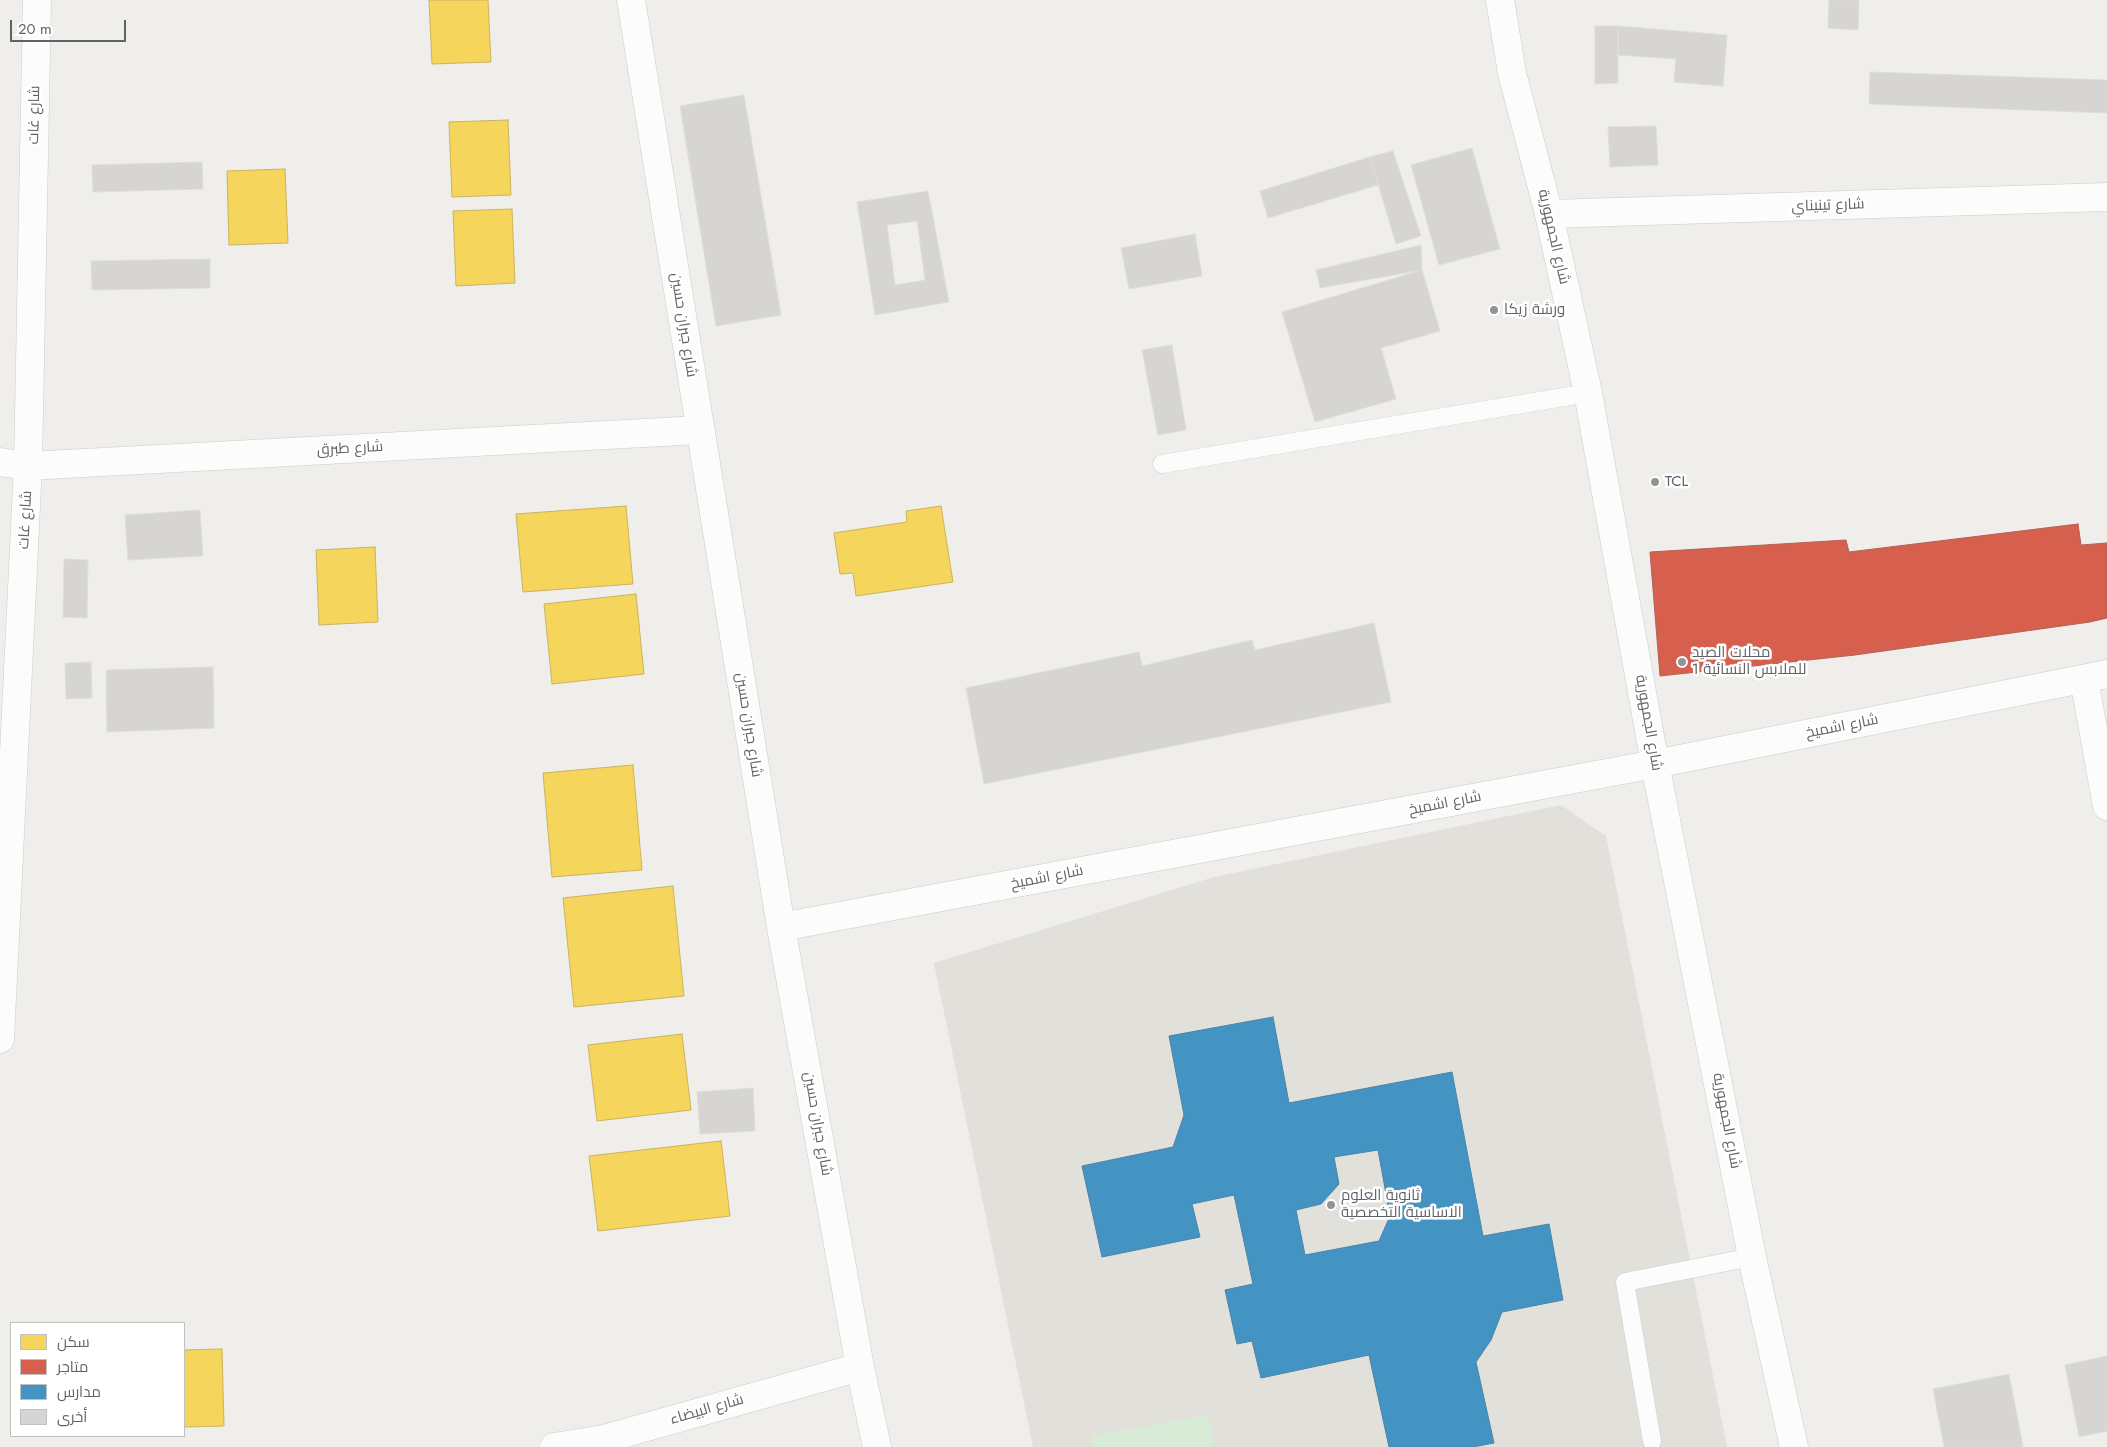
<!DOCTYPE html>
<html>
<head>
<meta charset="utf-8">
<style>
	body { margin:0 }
	#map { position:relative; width:2107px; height:1447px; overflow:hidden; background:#efeeea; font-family:Jost,Cairo,sans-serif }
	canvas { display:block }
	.legend { position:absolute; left:10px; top:1322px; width:175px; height:115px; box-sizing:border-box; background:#fff; border:1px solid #bfc1c3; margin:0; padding:6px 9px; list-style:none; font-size:15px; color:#5f6368 }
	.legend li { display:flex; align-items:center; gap:10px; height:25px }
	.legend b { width:25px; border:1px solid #bfc1c3 }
	.scale { position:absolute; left:10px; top:20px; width:116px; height:22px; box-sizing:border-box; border:2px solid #5f6368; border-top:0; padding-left:6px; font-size:15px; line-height:18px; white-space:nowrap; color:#5f6368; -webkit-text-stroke:4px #fff; paint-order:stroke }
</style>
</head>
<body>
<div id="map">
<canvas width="2107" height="1447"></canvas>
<ul class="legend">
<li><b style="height:14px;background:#f6d55c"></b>سكن</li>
<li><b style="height:14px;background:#d6604d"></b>متاجر</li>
<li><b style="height:14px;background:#4393c3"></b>مدارس</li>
<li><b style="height:14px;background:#d6d5d3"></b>أخرى</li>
</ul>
<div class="scale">20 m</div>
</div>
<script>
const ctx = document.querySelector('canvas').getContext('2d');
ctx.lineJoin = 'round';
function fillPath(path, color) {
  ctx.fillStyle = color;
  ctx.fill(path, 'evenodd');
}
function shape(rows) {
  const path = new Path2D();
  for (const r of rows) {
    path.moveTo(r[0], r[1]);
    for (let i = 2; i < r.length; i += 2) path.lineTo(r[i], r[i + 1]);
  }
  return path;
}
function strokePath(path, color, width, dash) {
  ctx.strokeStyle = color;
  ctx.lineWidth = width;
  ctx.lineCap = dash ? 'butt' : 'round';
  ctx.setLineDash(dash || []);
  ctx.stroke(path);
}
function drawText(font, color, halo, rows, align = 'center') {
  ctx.font = font + ' Jost,Cairo,sans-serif';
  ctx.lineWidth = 5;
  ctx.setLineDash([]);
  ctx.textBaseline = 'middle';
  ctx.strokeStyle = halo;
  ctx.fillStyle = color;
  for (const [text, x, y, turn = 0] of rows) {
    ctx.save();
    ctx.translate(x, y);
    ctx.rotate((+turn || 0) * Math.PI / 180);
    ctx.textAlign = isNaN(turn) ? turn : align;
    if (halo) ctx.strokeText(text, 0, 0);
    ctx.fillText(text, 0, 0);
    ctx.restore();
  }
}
const education = shape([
	[1561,805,1606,836,1727,1447,1033,1447,934,963,1214,877]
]);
const green = shape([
	[1208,1415,1214,1447,1093,1447,1091,1436]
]);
const homes = shape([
	[429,0,488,0,491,62,432,64,429,0],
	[508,120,511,195,452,197,449,122,508,120],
	[285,169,288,243,229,245,227,171,285,169],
	[512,209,515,283,456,286,453,211,512,209],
	[626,506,633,584,523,592,516,514,626,506],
	[941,506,953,582,856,596,853,573,840,574,834,533,907,522,906,511,941,506],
	[375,547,378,622,319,625,316,550,375,547],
	[636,594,644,674,552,684,544,604,636,594],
	[633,765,642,870,552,877,543,773,633,765],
	[673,886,684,996,574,1007,563,898,673,886],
	[682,1034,691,1110,597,1121,588,1045,682,1034],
	[721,1141,730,1216,598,1231,589,1156,721,1141],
	[222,1349,224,1426,184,1427,184,1350,222,1349]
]);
const shops = shape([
	[2078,524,2081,545,2107,543,2107,618,2090,622,1855,655,1660,676,1650,552,1846,540,1849,552,2078,524]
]);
const schools = shape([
	[1273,1017,1289,1103,1452,1072,1483,1236,1549,1224,1563,1300,1502,1312,1491,1340,1476,1362,1494,1443,1473,1447,1389,1447,1369,1355,1261,1378,1252,1341,1237,1344,1225,1290,1253,1284,1234,1195,1192,1204,1200,1237,1102,1257,1082,1166,1173,1147,1184,1115,1169,1036,1273,1017],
	[1378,1150,1390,1216,1379,1241,1305,1255,1296,1210,1321,1204,1339,1184,1334,1157,1378,1150]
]);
const building = shape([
	[1829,0,1859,0,1858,30,1828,28,1829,0],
	[1595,26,1618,26,1618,83,1595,84,1595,26],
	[1618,26,1727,35,1723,86,1674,82,1676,59,1618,55,1618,26],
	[1870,72,2107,80,2107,113,1869,104,1870,72],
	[744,95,781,315,716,326,680,106,744,95],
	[1656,126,1658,165,1610,167,1608,127,1656,126],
	[1472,148,1500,249,1439,265,1411,165,1472,148],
	[1393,151,1421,236,1396,244,1370,157,1393,151],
	[1370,157,1378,185,1268,218,1260,191,1370,157],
	[202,162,203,189,93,192,92,165,202,162],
	[928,191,949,302,875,315,857,202,928,191],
	[917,221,925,280,895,285,887,225,917,221],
	[1195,234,1202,276,1129,289,1121,248,1195,234],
	[1421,245,1422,270,1320,288,1316,270,1421,245],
	[210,259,210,288,92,290,91,261,210,259],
	[1422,270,1440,331,1381,348,1396,399,1315,422,1282,312,1422,270],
	[1172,345,1186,430,1158,435,1142,350,1172,345],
	[200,510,203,556,128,560,125,515,200,510],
	[64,559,88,560,87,618,63,617,64,559],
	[1374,623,1391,702,984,784,966,688,1139,652,1142,666,1252,640,1255,650,1374,623],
	[91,662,92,698,66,699,65,663,91,662],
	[213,667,214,728,107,732,106,670,213,667],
	[753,1088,755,1131,700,1134,697,1092,753,1088],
	[2107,1356,2107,1431,2079,1437,2065,1365,2107,1356],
	[2009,1374,2023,1447,1944,1447,1933,1389,2009,1374]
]);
const lane = shape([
	[1162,464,1588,393],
	[1652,1441,1625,1282,1752,1257]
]);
const street = shape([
	[1549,214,2107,197],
	[0,462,28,466,700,430],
	[2084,679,2107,806],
	[1655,764,1752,1257,1794,1447],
	[0,1039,28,466,37,0],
	[554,1447,604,1439,860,1367]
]);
const secondary = shape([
	[631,0,781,927,860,1367,877,1447],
	[1500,0,1512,73,1549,214,1588,393,1655,764],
	[781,927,1655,764,2107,674]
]);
const markers = [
	[1494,310,5,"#919496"],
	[1655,482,5,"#919496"],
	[1682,662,5,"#919496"],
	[1331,1205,5,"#919496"]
];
const streetNames = [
	["شارع غات",35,115,-89],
	["شارع تينيناي",1828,206,-2],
	["شارع الجمهورية",1553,237,77],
	["شارع جبران حسين",683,325,81],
	["شارع طبرق",350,449,-3],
	["شارع غات",26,520,-87],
	["شارع الجمهورية",1648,723,80],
	["شارع جبران حسين",748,725,81],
	["شارع اشميخ",1842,727,-11],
	["شارع اشميخ",1445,804,-11],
	["شارع اشميخ",1047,878,-11],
	["شارع الجمهورية",1726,1121,79],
	["شارع جبران حسين",817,1124,80],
	["شارع البيضاء",707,1410,-16]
];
const poiNames = [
	["ورشة زيكا",1504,310],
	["TCL",1665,482],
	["محلات الصيد",1692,653],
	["للملابس النسائية 1",1692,670],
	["ثانوية العلوم",1341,1196],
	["الاساسية التخصصية",1341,1213]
];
fillPath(education, '#e2e0da');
fillPath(green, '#d8ebd6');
fillPath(homes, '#f6d55c');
strokePath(homes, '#c9b360', 1);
fillPath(shops, '#d6604d');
strokePath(shops, '#b26155', 1);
fillPath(schools, '#4393c3');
strokePath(schools, '#4b85a8', 1);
fillPath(building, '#d6d5d3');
strokePath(building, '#deddd9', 1);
strokePath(lane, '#cbcccc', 19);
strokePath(street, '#cbcccc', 29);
strokePath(secondary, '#cacacb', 29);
strokePath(lane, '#fdfcfc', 18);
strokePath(street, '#fdfcfc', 28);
strokePath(secondary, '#fdfcfc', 28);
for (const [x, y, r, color] of markers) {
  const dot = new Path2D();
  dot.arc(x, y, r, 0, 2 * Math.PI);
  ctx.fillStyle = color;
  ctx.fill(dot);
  strokePath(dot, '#fff', 2);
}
drawText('15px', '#5f6368', '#fff', streetNames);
drawText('15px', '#5f6368', '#fff', poiNames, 'left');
</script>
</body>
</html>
